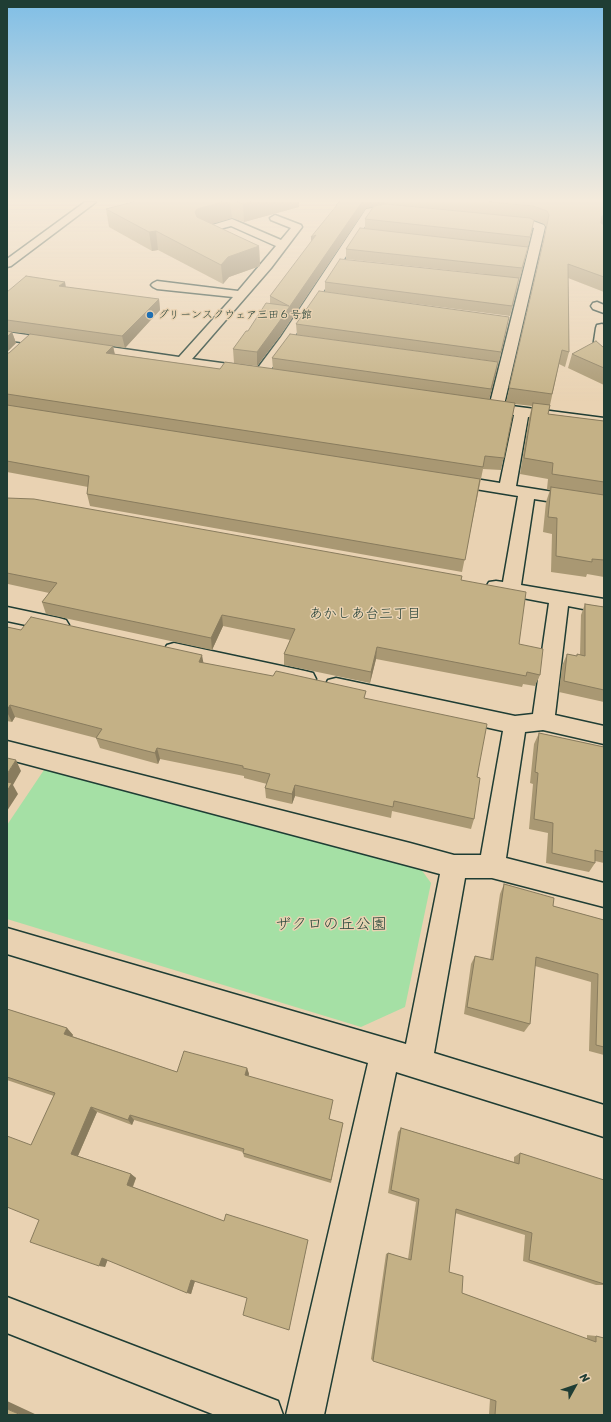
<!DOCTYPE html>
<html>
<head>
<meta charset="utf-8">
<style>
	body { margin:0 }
	#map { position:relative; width:611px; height:1422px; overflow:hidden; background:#e9d2b2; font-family:Sriracha,sans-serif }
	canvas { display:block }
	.frame { position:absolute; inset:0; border:8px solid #1f3d34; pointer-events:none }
	.north { position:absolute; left:555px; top:1366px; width:40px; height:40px; -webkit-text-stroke:3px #e9d2b2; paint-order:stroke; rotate:50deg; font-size:11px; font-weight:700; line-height:16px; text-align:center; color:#1f3d34 }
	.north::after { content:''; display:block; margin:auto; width:14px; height:18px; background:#1f3d34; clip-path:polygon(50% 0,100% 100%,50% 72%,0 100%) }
</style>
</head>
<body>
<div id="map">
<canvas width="611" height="1422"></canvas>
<div class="frame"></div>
<div class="north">N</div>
</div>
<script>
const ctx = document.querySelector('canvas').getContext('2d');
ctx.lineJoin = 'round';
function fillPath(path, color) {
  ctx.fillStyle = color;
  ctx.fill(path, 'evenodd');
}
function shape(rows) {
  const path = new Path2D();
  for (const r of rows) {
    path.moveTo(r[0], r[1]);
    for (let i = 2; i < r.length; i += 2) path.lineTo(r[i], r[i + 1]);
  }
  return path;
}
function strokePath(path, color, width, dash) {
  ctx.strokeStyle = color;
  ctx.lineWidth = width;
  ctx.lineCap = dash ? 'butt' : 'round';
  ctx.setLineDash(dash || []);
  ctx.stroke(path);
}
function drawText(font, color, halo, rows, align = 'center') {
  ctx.font = font + ' Sriracha,"Klee One",sans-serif';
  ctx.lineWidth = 3;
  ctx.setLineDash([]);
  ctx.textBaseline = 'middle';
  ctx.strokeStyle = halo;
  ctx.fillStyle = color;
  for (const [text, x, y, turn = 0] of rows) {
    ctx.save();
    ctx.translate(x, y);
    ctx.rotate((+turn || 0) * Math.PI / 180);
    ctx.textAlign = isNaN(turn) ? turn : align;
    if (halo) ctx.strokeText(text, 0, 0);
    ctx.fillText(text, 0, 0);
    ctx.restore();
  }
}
const green = shape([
	[50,761,410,854,431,883,405,1007,361,1027,7,919,7,825]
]);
const minor = shape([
	[85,202,96,202,11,266,7,267,7,259,85,202],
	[385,206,404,209,405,211,400,214,385,212,373,214,293,339,267,375,262,376,256,374,251,375,7,340,7,332,179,357,233,297,157,289,153,287,151,285,153,283,157,281,238,291,276,246,231,226,212,231,221,237,216,240,199,233,198,231,199,229,232,219,281,240,291,228,271,220,270,218,275,215,301,225,302,227,271,268,192,359,251,367,257,369,281,337,366,209,385,206],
	[504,217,530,220,544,225,545,227,504,405,604,418,604,428,528,417,516,486,604,500,604,510,534,499,521,585,604,599,604,613,568,606,555,715,604,726,604,744,543,730,525,732,506,858,604,883,604,907,492,878,465,878,434,1053,604,1105,604,1137,396,1072,324,1415,286,1415,368,1063,7,954,7,928,406,1044,440,874,7,759,7,741,410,843,454,855,481,855,503,731,336,694,328,692,325,686,328,680,336,678,515,716,533,714,549,603,496,593,489,592,486,587,489,582,496,581,503,582,518,496,451,485,445,483,443,480,445,477,451,475,500,483,514,415,483,410,478,409,476,406,478,403,483,402,490,403,534,228,528,226,500,222,499,220,504,217],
	[597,302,604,305,604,313,593,309,591,306,593,303,597,302],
	[602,324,604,325,604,361,599,360,592,354,596,328,597,325,602,324],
	[7,607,59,618,66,620,69,625,66,630,59,632,7,621,7,607],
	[174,643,305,671,313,673,316,679,313,685,305,687,167,655,164,650,167,645,174,643],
	[7,1297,278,1401,283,1415,215,1415,7,1333,7,1297]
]);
const wall = shape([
	[133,202,299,202,299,207,244,222,232,218,211,224,259,246,260,266,229,277,223,284,158,250,152,251,109,227,106,209],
	[339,202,604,202,604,292,568,278,569,352,565,367,559,364,548,414,603,421,604,419,604,577,587,574,586,577,551,572,552,534,543,532,546,502,550,490,547,489,548,479,520,474,529,418,532,406,515,404,501,470,483,469,462,572,90,506,87,494,88,487,7,472,7,353,9,353,30,334,12,332,16,343,7,352,7,292,66,287,159,299,160,310,125,348,106,345,113,346,115,354,220,369,273,369,272,358,498,362,489,400,506,402,542,247,546,227,544,224,534,220,526,256,520,278,519,278,510,316,325,292,325,282,485,274,346,259,346,249,365,229,365,219,374,206,366,208,280,336,257,366,234,363,233,349,248,331,270,304,270,296,311,242,311,237,336,208,336,205],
	[509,317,499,362,297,335,296,324],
	[603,347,604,347,604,385,568,368,572,354],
	[7,498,461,580,519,644,540,675,535,686,523,684,522,687,376,659,370,683,284,665,284,654,290,640,223,626,212,650,46,614,42,602,49,593,8,584,7,586],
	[585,604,604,607,604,702,559,692,562,666,567,654,577,656,577,654,580,655,581,615],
	[7,627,21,630,204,663,365,698,477,777,474,819,471,829,392,811,391,818,295,796,292,804,266,798,265,788,267,784,244,778,244,776,160,759,158,764,100,748,96,738,15,717,12,722,7,721],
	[539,733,604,747,604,863,595,861,595,863,589,872,546,863,548,833,529,829,533,784,530,783,534,744],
	[504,884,553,906,604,920,604,1055,589,1051,591,982,535,966,530,1024,524,1032,464,1014,471,964,475,956,490,960,500,894],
	[7,1009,67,1028,73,1035,72,1036,177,1072,247,1068,249,1074,248,1076,332,1105,329,1119,343,1123,331,1183,244,1157,243,1152,134,1120,132,1125,97,1112,78,1156,131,1174,136,1178,133,1187,224,1221,308,1240,289,1330,247,1298,195,1281,191,1294,107,1260,105,1267,39,1220,31,1145,54,1096,7,1080],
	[401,1128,514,1162,514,1157,520,1153,604,1285,596,1285,523,1261,525,1235,455,1213,449,1272,462,1293,587,1339,587,1335,596,1336,604,1415,489,1415,490,1399,373,1361,371,1359,386,1254,388,1253,408,1259,416,1202,388,1193,398,1132]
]);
const shadedWall = shape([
	[222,202,230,202,232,218,199,228,195,212,197,209],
	[251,202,299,202,299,207,244,222,243,204],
	[362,202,385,202,385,205,366,208,280,336,257,366,257,352],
	[604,215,604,226,598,229,602,216],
	[156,231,158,250,152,251,149,232],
	[316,235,311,250,311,237],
	[259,246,260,266,229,277,223,284,221,265,228,257],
	[528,247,526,256,520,278,522,268],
	[519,278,517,288,510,316,512,306],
	[65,282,67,293,59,286],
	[159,299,160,310,125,348,122,336],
	[12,332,16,343,7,352,7,337],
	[113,346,115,357,106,353],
	[498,362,496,373,489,400,491,389],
	[222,615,223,626,212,650,211,638],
	[377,647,376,659,370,683,371,672],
	[202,655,204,666,199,662],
	[10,705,15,717,12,722,7,712,7,710],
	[157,748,160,759,158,764,155,753],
	[16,760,21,771,13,785,18,794,7,811,7,774],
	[295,785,295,796,292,804,292,794],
	[67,1028,73,1035,70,1041,64,1034],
	[247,1068,249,1074,247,1081,245,1075],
	[91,1107,97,1112,77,1158,71,1154],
	[130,1115,134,1120,132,1125,128,1120],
	[131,1174,136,1178,132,1188,127,1185],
	[102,1258,108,1259,105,1267,99,1266],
	[191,1280,195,1281,191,1294,187,1293],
	[7,1401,37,1415,21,1415,7,1409]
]);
const building = shape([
	[133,202,222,202,197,209,195,212,197,217,259,246,228,257,221,265,156,231,149,232,106,209,133,202],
	[237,202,251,202,243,204,237,202],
	[339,202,362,202,279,322,257,352,233,349,246,331,248,331,266,303,289,306,270,296,316,235,311,237,337,205,336,205,339,202],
	[489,202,604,202,604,215,602,216,601,223,604,225,604,277,568,264,569,352,562,350,552,394,509,388,544,239,549,215,547,211,533,206,489,202],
	[386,204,530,218,534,220,530,237,365,219,374,206,386,204],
	[360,228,528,247,522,268,346,249,360,228],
	[340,259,519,278,512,306,325,282,340,259],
	[26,276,65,282,59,286,159,299,122,336,7,320,7,292,26,276],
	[319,291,509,317,501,352,296,324,319,291],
	[7,331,12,332,7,337,7,331],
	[30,334,113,346,106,353,220,369,225,362,515,403,504,458,485,456,483,467,7,394,7,353,9,353,30,334],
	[290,334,498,362,491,389,272,358,290,334],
	[596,341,603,347,604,347,604,368,572,354,596,341],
	[533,403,550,405,548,414,604,421,604,420,604,482,552,474,553,463,524,458,533,403],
	[7,405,480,479,465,560,87,494,89,476,7,461,7,405],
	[551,487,604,495,604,560,592,559,592,562,556,556,557,518,548,517,551,487],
	[7,498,34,499,462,576,461,580,526,592,519,644,543,649,540,675,527,672,526,676,377,647,371,672,284,654,295,629,222,615,211,638,42,602,57,583,7,573,7,498],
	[585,604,604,607,604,690,564,681,567,654,577,656,577,654,585,656,585,604],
	[31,617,202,655,199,662,273,676,276,671,366,691,364,698,487,724,477,777,480,778,474,819,394,801,393,807,295,785,292,794,265,788,270,774,243,768,243,766,157,748,155,753,96,738,102,729,10,705,7,710,7,627,21,630,31,617],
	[539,733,604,747,604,852,595,850,595,863,552,853,553,823,534,819,538,773,535,772,539,733],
	[7,758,16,760,7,774,7,758],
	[7,782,12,783,7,791,7,782],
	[504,884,554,898,553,906,604,920,604,1047,596,1045,598,974,536,957,530,1024,467,1007,475,956,493,960,504,884],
	[7,1009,67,1028,64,1034,177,1072,184,1051,247,1068,245,1075,333,1100,329,1119,343,1123,331,1180,243,1153,244,1149,130,1115,128,1120,91,1107,71,1154,131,1174,127,1185,224,1221,226,1214,308,1240,289,1330,243,1315,247,1298,191,1280,187,1293,102,1258,99,1266,30,1242,39,1220,7,1207,7,1136,31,1145,55,1093,7,1077,7,1009],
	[401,1128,519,1164,520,1153,604,1180,604,1284,529,1260,532,1233,456,1209,449,1272,463,1276,462,1293,596,1342,596,1336,604,1338,604,1415,495,1415,496,1401,373,1361,388,1253,411,1260,419,1199,391,1190,401,1128],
	[7,1409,21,1415,7,1415,7,1409]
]);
const markers = [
	[150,315,4,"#1f6fb2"]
];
const farPoinames = [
	["グリーンスクウェア三田６号館",158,315]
];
const neighbourhoodNames = [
	["あかしあ台三丁目",365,614]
];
const nearParknames = [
	["ザクロの丘公園",331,925]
];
fillPath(green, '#a5e0a5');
strokePath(minor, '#1f3d34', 3);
fillPath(minor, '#e9d2b2');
fillPath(wall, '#a99873');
fillPath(shadedWall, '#897c5e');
fillPath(building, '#c4b186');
strokePath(building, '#897c5e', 1);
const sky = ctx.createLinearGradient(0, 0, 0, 401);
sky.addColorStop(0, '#7fbee6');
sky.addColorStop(0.5, '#f5ebdc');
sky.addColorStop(1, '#f5ebdc00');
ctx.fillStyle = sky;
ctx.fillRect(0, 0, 611, 401);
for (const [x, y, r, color] of markers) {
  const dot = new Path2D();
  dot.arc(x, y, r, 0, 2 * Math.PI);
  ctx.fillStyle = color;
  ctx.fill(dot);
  strokePath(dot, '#e9d2b2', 1.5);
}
drawText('11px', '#1f3d34', '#e9d2b2', farPoinames, 'left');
drawText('14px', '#1f3d34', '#e9d2b2', neighbourhoodNames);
drawText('16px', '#26453a', '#e9d2b2', nearParknames);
</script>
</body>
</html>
